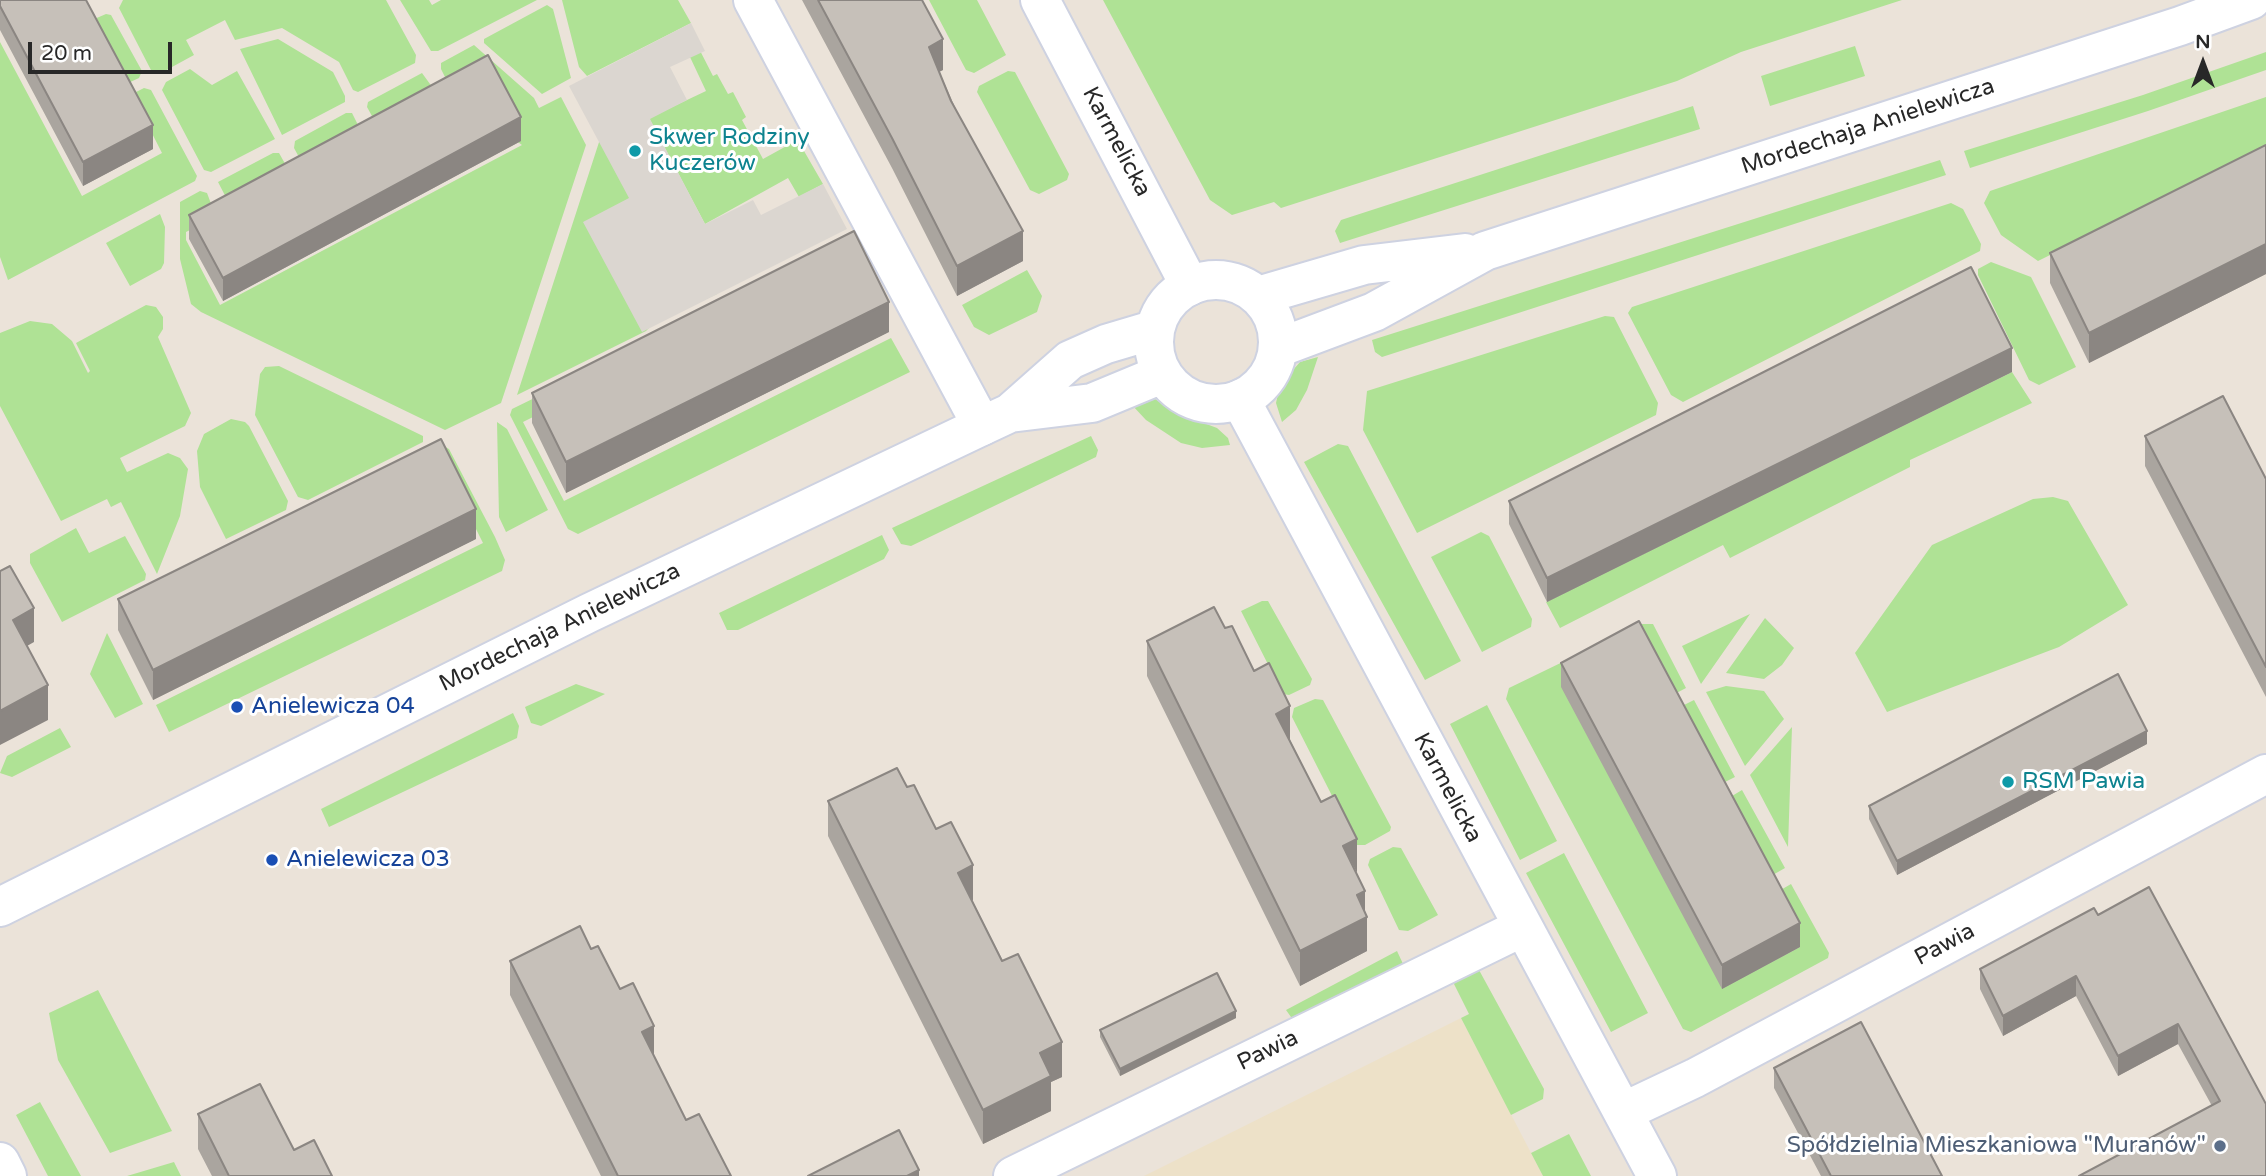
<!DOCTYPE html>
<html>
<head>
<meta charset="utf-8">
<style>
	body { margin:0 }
	#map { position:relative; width:2266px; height:1176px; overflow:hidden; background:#ebe3d9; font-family:"Varela Round",sans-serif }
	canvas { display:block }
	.north { position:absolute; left:2168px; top:28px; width:70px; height:70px; -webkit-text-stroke:5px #fff; paint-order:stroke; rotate:0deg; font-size:19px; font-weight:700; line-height:28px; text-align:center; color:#282828 }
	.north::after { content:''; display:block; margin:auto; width:24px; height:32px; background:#282828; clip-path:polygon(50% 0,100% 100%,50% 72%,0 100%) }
	.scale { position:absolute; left:28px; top:42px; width:144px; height:32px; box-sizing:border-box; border:4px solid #282828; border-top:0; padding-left:9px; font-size:21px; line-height:24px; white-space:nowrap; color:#282828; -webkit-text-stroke:5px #fff; paint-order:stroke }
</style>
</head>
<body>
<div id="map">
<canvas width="2266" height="1176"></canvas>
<div class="north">N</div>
<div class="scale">20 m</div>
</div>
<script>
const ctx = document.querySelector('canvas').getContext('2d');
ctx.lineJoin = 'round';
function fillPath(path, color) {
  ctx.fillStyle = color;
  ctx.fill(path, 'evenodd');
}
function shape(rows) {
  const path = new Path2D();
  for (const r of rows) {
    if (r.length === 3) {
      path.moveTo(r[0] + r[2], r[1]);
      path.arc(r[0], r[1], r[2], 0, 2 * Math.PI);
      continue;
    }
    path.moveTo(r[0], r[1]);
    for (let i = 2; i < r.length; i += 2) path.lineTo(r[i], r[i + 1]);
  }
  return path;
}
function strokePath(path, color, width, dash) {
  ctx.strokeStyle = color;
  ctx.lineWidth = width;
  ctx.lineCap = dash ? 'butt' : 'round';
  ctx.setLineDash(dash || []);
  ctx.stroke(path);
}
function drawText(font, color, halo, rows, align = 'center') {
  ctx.font = font + ' "Varela Round",sans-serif';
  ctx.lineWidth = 6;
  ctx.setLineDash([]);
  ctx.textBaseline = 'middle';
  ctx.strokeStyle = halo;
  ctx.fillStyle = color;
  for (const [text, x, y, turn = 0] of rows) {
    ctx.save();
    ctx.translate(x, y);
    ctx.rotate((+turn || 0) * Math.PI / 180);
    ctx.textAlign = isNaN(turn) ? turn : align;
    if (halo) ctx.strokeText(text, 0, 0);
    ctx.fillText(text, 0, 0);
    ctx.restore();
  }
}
const education = shape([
	[1461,1018,1543,1176,1144,1176]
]);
const green = shape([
	[123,0,386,0,416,55,415,63,358,92,353,90,339,62,282,28,235,40,225,20,186,40,194,55,161,73,152,72,119,8],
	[400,0,429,0,432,5,441,0,537,0,438,51,431,51],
	[562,0,678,0,691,23,587,76,579,67],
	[929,0,977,0,1006,55,974,73,966,70],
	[1103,0,1902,0,1741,52,1677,81,1281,208,1274,202,1232,215,1210,200],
	[547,5,553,9,571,78,542,94,484,43,484,39],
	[106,14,111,15,142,71,139,78,126,84,92,20],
	[692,35,713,76,717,74,728,94,733,92,746,117,742,120,763,159,792,143,800,144,823,184,799,197,788,178,705,224,649,118,706,91,690,57,670,66],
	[278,39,333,72,345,96,345,102,282,135,240,49],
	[0,42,82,196,162,153,132,94,144,88,151,90,197,176,195,181,8,280,0,257],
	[474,45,534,98,539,108,561,97,586,145,501,403,445,430,201,312,191,304,180,259,180,202,200,191,207,193,216,217,186,232,186,240,220,305,522,145,455,97,441,69,441,63],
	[1855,46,1865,76,1770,106,1761,76],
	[2266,52,2266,70,2148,111,1970,168,1964,151,2143,95],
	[190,69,212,85,237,71,275,139,211,172,204,170,162,90,166,82],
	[1008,71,1015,72,1069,174,1067,180,1039,194,1030,190,977,92,979,86],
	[422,73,438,95,378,127,367,107,368,102],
	[2266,97,2266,148,2038,261,2001,235,1984,203,1990,191],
	[1693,106,1700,129,1340,243,1335,231,1341,220],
	[346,113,352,113,363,135,306,170,294,148,295,141],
	[601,136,717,294,684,309,678,298,646,331,517,395],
	[273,153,279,153,292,176,232,209,218,182],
	[1940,160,1946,175,1382,357,1375,352,1372,340],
	[1951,203,1963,209,1981,244,1980,251,1683,402,1671,395,1628,313,1632,307],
	[160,214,165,227,164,263,161,269,130,286,106,243],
	[1991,262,2031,277,2076,367,2039,385,2029,380,1978,275,1978,269],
	[1027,270,1042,296,1037,312,989,335,974,327,962,305],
	[146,305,156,307,163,317,163,329,158,337,191,413,185,426,120,458,127,472,168,453,180,458,188,469,180,516,157,574,121,502,111,507,107,499,61,521,0,406,0,333,30,321,52,324,72,341,88,373,90,371,76,343],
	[1605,316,1614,317,1658,403,1656,415,1417,533,1363,430,1367,391],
	[891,338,910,372,578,534,568,529,510,415,512,409,559,386,573,397,523,422,564,501],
	[1318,357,1307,390,1296,410,1282,422,1276,403,1280,385,1300,362],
	[279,366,423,436,423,442,308,500,298,497,255,415,260,374,265,367],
	[2012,372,2032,403,1910,460,1910,467,1730,558,1723,545,1560,628,1546,602],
	[1142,399,1155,399,1177,413,1217,428,1228,438,1230,445,1202,448,1181,443,1146,420,1131,404],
	[231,419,245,422,249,426,288,501,286,510,226,539,200,487,197,451,204,434],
	[497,422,507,429,548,510,506,532,499,517],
	[1091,436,1098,450,1096,457,911,546,901,544,892,528],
	[440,444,449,449,495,537,505,560,502,571,169,732,156,705,483,543,443,463],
	[1338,444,1348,446,1461,661,1425,680,1304,462],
	[2053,497,2068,501,2128,605,2059,647,1887,712,1855,653,1932,545,2033,499],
	[76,528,89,553,125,536,146,574,145,580,62,622,30,563,30,554],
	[1481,532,1489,536,1532,619,1531,627,1482,652,1431,557],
	[882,535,889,550,884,559,738,630,727,630,719,613],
	[1262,601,1268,601,1312,679,1310,685,1289,695,1283,694,1241,611],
	[1750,614,1701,684,1682,646],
	[1765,618,1794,648,1782,665,1764,679,1726,673],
	[1641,624,1653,624,1686,688,1667,698,1722,988,1800,947,1772,895,1791,884,1829,953,1828,958,1691,1032,1683,1029,1506,699,1509,688],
	[107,633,143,704,115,718,90,674],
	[576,684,605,694,541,726,531,723,525,707],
	[1726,686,1764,691,1784,719,1745,766,1706,692],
	[1315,699,1323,700,1391,827,1390,831,1365,845,1357,845,1292,717,1294,708],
	[1694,700,1735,777,1715,787,1674,710],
	[1487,705,1557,841,1520,860,1450,724],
	[513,713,519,726,517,738,329,827,321,809],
	[1792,727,1788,847,1750,775],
	[60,728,71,747,12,777,0,773,7,756],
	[1742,790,1785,868,1764,880,1722,802],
	[1393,847,1401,848,1438,915,1408,931,1399,930,1368,865,1370,859],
	[1564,853,1648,1013,1611,1032,1526,873],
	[1397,951,1404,966,1305,1017,1291,1017,1286,1010],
	[1479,970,1544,1089,1543,1099,1511,1115,1461,1018,1469,1014,1453,982],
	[98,990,172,1131,110,1153,58,1060,49,1013],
	[40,1102,81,1176,48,1176,16,1115],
	[1569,1134,1591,1176,1543,1176,1531,1153],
	[174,1162,181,1176,127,1176]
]);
const plaza = shape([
	[691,23,705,51,670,67,687,100,650,119,705,224,753,200,761,215,823,184,847,229,642,332,583,222,629,198,569,86]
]);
const street = shape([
	[753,0,982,426],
	[1040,0,1190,286],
	[1240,399,1657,1176],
	[1623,1112,1695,1078,2266,774],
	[1013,1176,1523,927]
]);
const secondary = shape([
	[1216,342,62],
	[1258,296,1364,265,1465,253],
	[1278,348,1374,312,1485,251,2180,26,2251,0],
	[1010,413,1070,360,1106,344,1153,330],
	[0,907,589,613,982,426,1010,413,1092,403,1162,374],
	[0,1162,7,1176]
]);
const wall = shape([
	[0,0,153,149,83,186,0,30],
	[802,0,922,0,943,70,939,71,1023,261,957,296,892,168],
	[521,141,223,301,189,239,189,215],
	[2266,145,2266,274,2089,363,2050,283,2050,253],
	[889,332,566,493,532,423,532,393],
	[2012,372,1547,602,1509,524,1509,501],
	[2145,436,2266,479,2266,697,2145,466],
	[476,539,153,700,118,630,118,599],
	[1225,628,1290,740,1356,873,1365,913,1367,951,1300,986,1147,676,1147,641],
	[1561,663,1800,947,1722,989,1561,687],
	[2147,744,1897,875,1869,819,1869,806],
	[907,787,973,900,972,900,1062,1077,1051,1082,1051,1111,983,1144,828,836,828,801],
	[2098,915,2266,1104,2212,1106,2178,1044,2118,1076,2076,996,2003,1036,1980,989,1980,969],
	[591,949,654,1056,686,1120,731,1176,601,1176,510,995,510,961],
	[1236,1018,1120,1076,1100,1037,1100,1030],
	[1774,1068,1942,1176,1821,1176,1774,1088],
	[198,1114,294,1150,332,1176,212,1176,198,1149]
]);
const shadedWall = shape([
	[943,39,943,70,929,77,929,47],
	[521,117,521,141,223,301,223,278],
	[153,125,153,149,83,186,83,162],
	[1023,231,1023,261,957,296,957,266],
	[2266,244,2266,274,2089,363,2089,333],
	[889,302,889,332,566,493,566,462],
	[2012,348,2012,372,1547,602,1547,578],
	[476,509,476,539,153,700,153,670],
	[34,608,34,642,13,654,13,620],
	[48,685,48,720,0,745,0,711],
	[1290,706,1290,740,1276,748,1276,714],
	[2147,731,2147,744,1897,875,1897,861],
	[1357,839,1357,873,1343,846],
	[973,865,973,900,958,908,958,873],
	[1365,891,1365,918,1367,917,1367,951,1300,986,1300,951,1357,895],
	[1800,923,1800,947,1722,989,1722,965],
	[2076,976,2076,996,2003,1036,2003,1016],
	[1236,1011,1236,1018,1120,1076,1120,1069],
	[2178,1024,2178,1044,2118,1076,2118,1056],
	[654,1026,654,1060,642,1032],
	[1062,1042,1062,1077,1051,1082,1051,1111,983,1144,983,1110,1040,1053],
	[919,1170,919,1176,907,1176]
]);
const building = shape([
	[0,0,86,0,153,125,83,162,0,6,0,0],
	[818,0,922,0,943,39,929,47,951,101,1023,231,957,266,892,138,818,0],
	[488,55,521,117,223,278,189,215,488,55],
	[2266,145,2266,244,2089,333,2050,253,2266,145],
	[854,231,889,302,566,462,532,393,854,231],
	[1971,267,2012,348,1547,578,1509,501,1971,267],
	[2223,396,2266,479,2266,667,2145,436,2223,396],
	[441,439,476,509,153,670,118,599,441,439],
	[10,566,34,608,13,620,48,685,0,711,0,571,10,566],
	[1214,607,1225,628,1232,626,1254,671,1269,663,1290,706,1276,714,1321,802,1335,795,1357,839,1343,846,1365,891,1357,895,1367,917,1300,951,1147,641,1214,607],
	[1639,621,1800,923,1722,965,1561,663,1639,621],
	[2118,674,2147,731,1897,861,1869,806,2118,674],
	[897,768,907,787,914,785,936,829,951,822,973,865,958,873,1002,961,1018,954,1062,1042,1040,1053,1051,1076,983,1110,828,801,897,768],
	[2149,887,2266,1104,2266,1176,2079,1176,2220,1101,2178,1024,2118,1056,2076,976,2003,1016,1980,969,2094,908,2098,915,2149,887],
	[580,926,591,949,598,946,620,989,633,983,654,1026,642,1032,686,1120,699,1114,731,1176,618,1176,510,961,580,926],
	[1217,973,1236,1011,1120,1069,1100,1030,1217,973],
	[1861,1022,1942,1176,1831,1176,1774,1068,1861,1022],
	[260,1084,294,1150,314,1140,332,1176,229,1176,198,1114,260,1084],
	[899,1130,919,1170,907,1176,808,1176,899,1130]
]);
const markers = [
	[635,151,7,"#0f9aa8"],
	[237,707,7,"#1a4fb4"],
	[2008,782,7,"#0f9aa8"],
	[272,860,7,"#1a4fb4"],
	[2220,1146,7,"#5c6f8a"]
];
const streetNames = [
	["Mordechaja Anielewicza",1868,127,-18],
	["Karmelicka",1116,142,62],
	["Mordechaja Anielewicza",560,628,-26],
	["Karmelicka",1447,788,62],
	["Pawia",1945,945,-28],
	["Pawia",1268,1051,-26]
];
const cultureNames = [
	["Skwer Rodziny",649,138],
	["Kuczerów",649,164],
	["RSM Pawia",2022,782]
];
const transitNames = [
	["Anielewicza 04",251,707],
	["Anielewicza 03",286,860]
];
const serviceNames = [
	["Spółdzielnia Mieszkaniowa \"Muranów\"",2206,1146]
];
fillPath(education, '#ede1c8');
fillPath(green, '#afe295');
fillPath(plaza, '#dbd6d0');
strokePath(street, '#ced2e1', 42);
strokePath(secondary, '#ced2e1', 42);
strokePath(street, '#fff', 38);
strokePath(secondary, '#fff', 38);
fillPath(wall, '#aaa59f');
fillPath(shadedWall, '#8b8682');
fillPath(building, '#c6c0b9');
strokePath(building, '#8b8682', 2);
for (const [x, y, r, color] of markers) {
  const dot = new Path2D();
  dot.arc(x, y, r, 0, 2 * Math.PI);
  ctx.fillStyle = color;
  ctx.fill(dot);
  strokePath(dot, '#fff', 2.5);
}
drawText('23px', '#282828', '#fff', streetNames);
drawText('23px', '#0d838f', '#fff', cultureNames, 'left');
drawText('23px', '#164399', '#fff', transitNames, 'left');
drawText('23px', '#4e5e75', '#fff', serviceNames, 'right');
</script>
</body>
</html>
